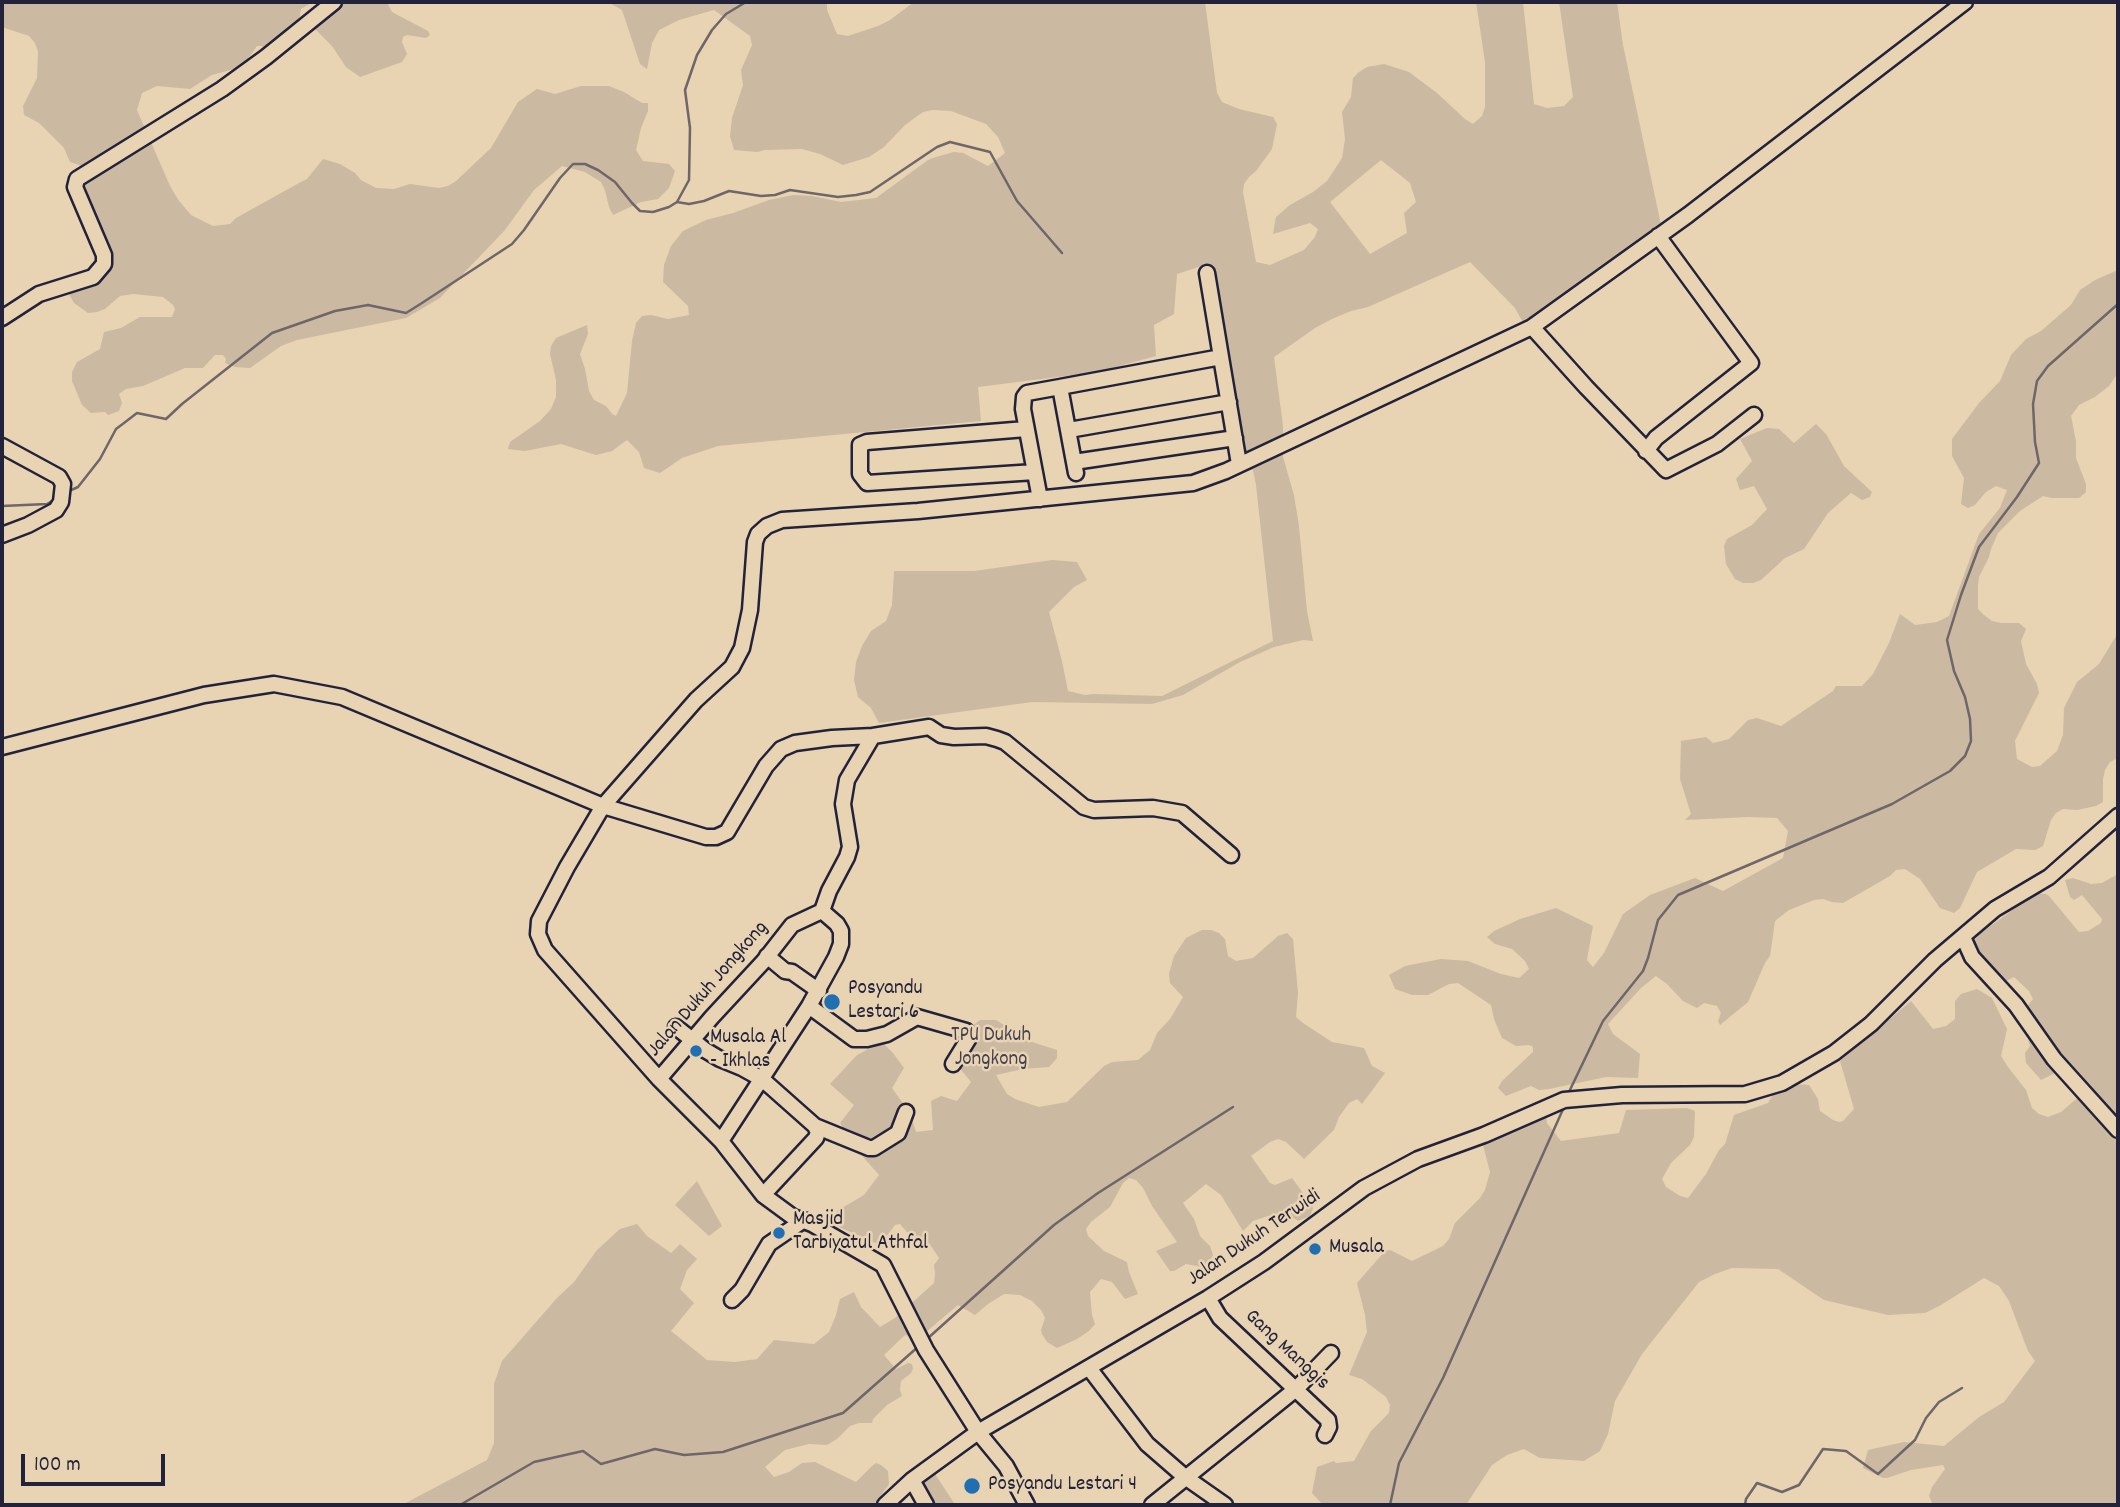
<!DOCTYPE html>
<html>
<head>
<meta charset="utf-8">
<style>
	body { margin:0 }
	#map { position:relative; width:2120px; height:1507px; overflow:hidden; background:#e8d3b2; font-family:Dekko,sans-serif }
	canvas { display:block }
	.frame { position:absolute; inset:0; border:4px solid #22223b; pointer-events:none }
	.scale { position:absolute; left:21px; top:1454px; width:144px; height:32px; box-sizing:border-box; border:4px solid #22223b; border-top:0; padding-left:9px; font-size:21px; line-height:24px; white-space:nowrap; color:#22223b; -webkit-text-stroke:5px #e8d3b2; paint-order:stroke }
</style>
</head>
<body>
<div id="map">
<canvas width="2120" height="1507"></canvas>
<div class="frame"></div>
<div class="scale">100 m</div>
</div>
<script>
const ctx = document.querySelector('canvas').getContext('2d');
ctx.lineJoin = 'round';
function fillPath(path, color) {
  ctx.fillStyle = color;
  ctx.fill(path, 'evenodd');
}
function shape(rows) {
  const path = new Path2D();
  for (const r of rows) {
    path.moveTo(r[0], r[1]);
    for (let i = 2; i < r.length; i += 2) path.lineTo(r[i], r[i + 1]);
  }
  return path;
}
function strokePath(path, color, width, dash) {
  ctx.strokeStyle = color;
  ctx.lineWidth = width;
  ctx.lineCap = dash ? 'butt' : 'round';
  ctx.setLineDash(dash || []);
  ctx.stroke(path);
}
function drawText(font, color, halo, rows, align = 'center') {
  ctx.font = font + ' Dekko,sans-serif';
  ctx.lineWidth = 5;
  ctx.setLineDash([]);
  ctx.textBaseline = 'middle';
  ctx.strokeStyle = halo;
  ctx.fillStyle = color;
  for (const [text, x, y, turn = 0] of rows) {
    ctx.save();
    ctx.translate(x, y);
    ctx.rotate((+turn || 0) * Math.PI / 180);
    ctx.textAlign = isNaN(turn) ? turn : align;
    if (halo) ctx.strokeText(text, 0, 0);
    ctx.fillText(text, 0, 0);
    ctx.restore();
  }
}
const green = shape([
	[2,2,313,2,301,9,298,26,268,52,262,46,257,46,242,67,212,75,190,89,157,86,142,93,137,110,170,186,179,201,191,215,213,226,230,224,236,218,299,183,307,179,323,159,340,164,355,173,361,180,376,188,394,189,410,184,439,188,448,186,456,181,491,148,518,102,537,89,555,94,581,86,609,86,624,92,642,103,648,103,648,111,641,128,636,150,643,161,669,164,675,171,669,188,658,199,641,202,613,215,609,207,605,190,601,182,585,172,562,166,534,190,505,230,440,298,406,318,297,340,281,346,250,368,235,367,225,363,226,359,223,355,215,355,203,368,185,368,143,386,126,389,119,394,122,403,119,411,108,415,105,412,91,413,82,405,72,381,72,372,77,362,100,349,104,332,121,328,140,317,172,317,175,309,173,305,163,297,133,294,120,296,105,309,97,312,88,313,74,303,69,294,100,284,110,268,110,259,83,189,83,180,86,178,82,166,70,162,64,148,39,123,24,115,23,106,37,78,38,51,35,43,29,36,2,27],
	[340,2,387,2,392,12,428,31,430,35,426,38,407,35,403,37,402,42,407,54,402,62,360,77,346,67,332,46,313,27],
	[608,2,827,2,827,10,837,34,848,36,878,26,890,20,914,2,1205,2,1217,93,1222,102,1239,109,1273,117,1277,124,1272,149,1256,171,1249,177,1244,184,1243,192,1256,262,1270,265,1304,250,1315,237,1318,229,1310,223,1273,234,1276,217,1290,205,1313,192,1327,181,1342,158,1345,139,1342,112,1351,97,1353,78,1359,72,1367,67,1384,64,1409,72,1437,93,1465,119,1473,124,1482,116,1485,107,1485,62,1476,2,1523,2,1534,104,1547,108,1564,106,1573,97,1559,2,1617,2,1623,45,1661,225,1525,326,1515,308,1470,262,1368,307,1351,311,1332,319,1315,328,1274,357,1283,426,1283,457,1294,495,1299,526,1307,611,1313,641,1303,640,1274,647,1240,662,1183,695,1152,704,1032,702,879,723,871,708,858,697,854,680,856,662,862,646,871,631,886,621,892,605,894,571,974,571,1052,560,1077,562,1087,580,1074,587,1049,612,1062,661,1068,691,1085,695,1094,694,1162,696,1273,641,1256,485,1253,470,1243,471,1205,265,1177,274,1174,314,1154,325,1156,356,1097,372,978,387,981,421,718,446,682,458,660,473,644,468,639,452,627,440,612,451,596,455,561,444,525,451,508,449,510,442,540,421,551,409,556,397,556,380,550,354,551,346,556,338,587,325,588,334,580,354,585,369,589,391,594,400,606,406,612,414,616,416,627,393,632,341,636,323,642,316,651,315,668,319,689,315,688,306,663,282,664,265,671,246,683,231,706,220,733,213,769,200,793,195,812,196,841,202,876,198,928,160,936,157,954,152,963,153,988,166,1005,153,998,137,986,124,951,111,932,110,923,112,905,125,884,147,869,157,843,165,820,154,802,149,765,150,757,152,734,150,730,136,732,118,743,85,741,70,752,45,750,36,714,10,679,20,659,30,652,43,647,69,640,64,622,10],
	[1381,160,1410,183,1416,202,1404,213,1407,233,1370,254,1330,202],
	[2118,270,2118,373,2109,386,2095,397,2079,405,2071,416,2076,441,2076,458,2086,484,2086,492,2079,498,2051,498,2043,496,2020,511,1998,533,1991,549,1989,557,1979,577,1978,585,1978,609,1984,615,1992,621,2001,623,2019,623,2026,629,2021,641,2026,664,2037,684,2039,693,2015,741,2017,759,2032,767,2040,766,2057,751,2063,735,2064,708,2077,682,2099,664,2118,633,2118,758,2110,762,2105,770,2103,779,2103,802,2096,806,2077,810,2063,809,2056,813,2051,820,2043,846,2035,850,2016,849,1977,872,1960,908,1954,913,1940,908,1920,879,1905,869,1896,870,1890,876,1843,903,1832,902,1823,899,1814,900,1789,910,1775,921,1770,956,1765,963,1748,1002,1720,1025,1718,1021,1721,1013,1717,1006,1704,1003,1697,1008,1683,1001,1667,984,1656,976,1641,988,1608,1024,1613,1034,1640,1054,1638,1078,1606,1077,1549,1089,1539,1090,1531,1086,1506,1096,1498,1088,1502,1081,1533,1052,1533,1047,1529,1045,1516,1046,1502,1038,1494,1019,1491,1005,1458,983,1449,984,1428,995,1412,995,1395,989,1389,975,1405,966,1441,959,1468,961,1501,974,1519,978,1529,969,1525,961,1512,949,1495,944,1487,937,1494,931,1520,919,1556,908,1593,926,1587,960,1593,967,1604,953,1623,914,1650,895,1695,878,1723,891,1783,858,1788,831,1777,818,1749,817,1685,820,1691,814,1680,779,1681,741,1706,737,1713,743,1729,739,1748,720,1757,718,1781,726,1833,691,1836,686,1862,686,1873,674,1889,643,1900,614,1915,625,1937,622,1949,616,1979,534,2000,508,2007,490,1996,486,1986,492,1975,505,1968,508,1961,504,1964,478,1952,456,1952,439,1979,403,2000,381,2011,355,2026,339,2041,331,2071,305,2080,290,2095,280],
	[1816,424,1826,434,1844,466,1872,492,1870,497,1862,500,1851,493,1828,513,1804,549,1785,558,1761,580,1753,583,1743,583,1735,579,1726,564,1724,546,1727,539,1752,525,1767,509,1754,486,1740,490,1736,479,1752,461,1740,439,1767,428,1779,429,1794,443],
	[2118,874,2118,1505,1933,1505,1929,1496,1932,1487,1945,1469,1943,1465,1911,1470,1887,1478,1883,1478,1863,1468,1868,1450,1904,1442,1944,1446,1979,1417,2004,1402,2035,1361,2028,1351,2009,1301,1999,1286,1984,1278,1941,1305,1925,1313,1888,1315,1824,1300,1778,1269,1732,1268,1715,1274,1699,1282,1642,1354,1615,1401,1608,1434,1600,1451,1584,1461,1540,1458,1524,1449,1507,1455,1492,1465,1466,1505,1323,1505,1312,1493,1317,1467,1334,1461,1336,1463,1354,1461,1371,1431,1389,1413,1390,1405,1386,1397,1362,1379,1349,1375,1367,1332,1365,1315,1357,1283,1385,1251,1390,1250,1412,1261,1443,1246,1449,1239,1455,1223,1480,1198,1485,1190,1490,1172,1482,1141,1545,1110,1547,1123,1561,1141,1619,1133,1626,1110,1687,1108,1695,1111,1694,1137,1690,1145,1671,1163,1662,1179,1666,1187,1680,1196,1688,1198,1706,1174,1719,1150,1725,1144,1734,1115,1768,1103,1776,1089,1794,1084,1809,1085,1818,1099,1820,1111,1833,1120,1839,1122,1843,1121,1854,1109,1840,1061,1911,1001,1933,1029,1946,1026,1955,1019,1955,1001,1961,994,1977,989,1992,998,2007,1029,2001,1056,2008,1067,2026,1090,2032,1108,2039,1114,2048,1117,2061,1112,2081,1095,2059,1071,2041,1080,2026,1063,2025,1053,2030,1046,2025,1028,2025,1009,2033,999,2029,991,2014,977,2006,981,1968,947,1981,933,2036,893,2046,894,2049,896,2079,932,2088,931,2101,923,2102,919,2082,895,2074,900,2070,897,2065,880,2073,878,2091,884,2102,883],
	[1202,930,1211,930,1219,933,1225,939,1228,956,1236,961,1253,958,1278,936,1287,933,1293,939,1298,993,1296,1017,1303,1023,1332,1042,1364,1048,1372,1066,1385,1073,1362,1104,1357,1099,1349,1103,1339,1117,1334,1130,1304,1159,1286,1142,1278,1139,1270,1142,1251,1156,1270,1183,1275,1185,1292,1178,1311,1204,1313,1208,1310,1216,1298,1221,1294,1218,1268,1216,1253,1221,1243,1231,1221,1195,1206,1184,1183,1203,1194,1219,1200,1236,1210,1246,1213,1255,1207,1265,1203,1267,1186,1264,1174,1271,1170,1271,1156,1251,1177,1242,1152,1206,1143,1188,1136,1180,1129,1178,1123,1183,1110,1207,1091,1222,1086,1229,1088,1236,1104,1251,1127,1262,1129,1272,1138,1294,1125,1299,1112,1282,1101,1279,1090,1292,1092,1315,1095,1324,1089,1331,1077,1339,1057,1348,1047,1342,1042,1334,1041,1330,1045,1318,1041,1310,1032,1301,1020,1295,1004,1294,988,1304,975,1315,958,1305,919,1338,905,1335,884,1355,896,1369,908,1363,912,1364,913,1369,911,1373,901,1381,900,1390,902,1396,887,1405,873,1419,872,1423,859,1423,850,1426,837,1439,827,1445,809,1444,785,1450,765,1467,774,1477,789,1472,802,1463,815,1462,856,1482,872,1466,876,1463,881,1465,888,1471,889,1484,874,1505,402,1505,487,1460,494,1443,494,1384,502,1361,557,1298,574,1282,597,1250,620,1229,637,1224,647,1236,671,1253,680,1244,697,1259,687,1270,680,1289,694,1303,671,1331,707,1360,735,1362,757,1359,774,1340,814,1344,829,1332,836,1315,840,1299,854,1292,861,1307,880,1327,895,1318,934,1283,935,1274,934,1265,939,1258,929,1243,912,1238,900,1224,895,1225,880,1245,830,1223,837,1211,864,1195,879,1175,857,1150,840,1123,854,1105,830,1084,857,1055,882,1042,893,1053,904,1068,892,1088,910,1113,916,1132,933,1130,931,1101,941,1096,957,1101,971,1082,958,1066,968,1029,980,1020,996,1020,1029,1041,1057,1050,1057,1058,1049,1067,1023,1069,996,1075,1007,1094,1015,1099,1039,1107,1067,1102,1104,1066,1112,1062,1138,1060,1150,1050,1157,1033,1170,1019,1183,997,1170,983,1169,974,1174,956,1186,938],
	[697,1181,722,1226,709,1236,675,1205],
	[935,1474,954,1503,950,1505,932,1505,918,1485]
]);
const stream = shape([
	[677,202,689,204,704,201,729,191,761,196,775,195,790,190,838,197,856,195,870,192,937,147,950,142,990,152,1017,201,1062,253],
	[69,491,78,487,100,459,116,429,124,423,137,413,166,419,182,404,272,333,335,311,368,305,406,313,422,303,512,244,524,230,560,178,573,164,585,164,598,170,615,182,632,203,640,211,653,212,669,207,677,202,689,180,690,128,685,90,697,55,712,30,726,14,746,2],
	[2,506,47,504,57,498],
	[1568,1094,1603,1021,1643,971,1648,958,1658,920,1678,895,1892,804,1950,771,1965,756,1971,741,1970,719,1965,697,1954,671,1947,640,1961,595,1979,547,2017,497,2039,463,2035,442,2033,404,2037,381,2048,366,2118,304],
	[927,1339,1054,1225,1098,1193,1233,1107],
	[460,1505,534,1462,583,1451,601,1464,655,1449,684,1455,723,1452,843,1413,919,1346],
	[1390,1505,1399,1463,1443,1378,1564,1107],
	[1745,1505,1746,1499,1757,1483,1782,1492,1799,1485,1823,1449,1846,1451,1878,1474,1915,1440,1926,1418,1939,1402,1962,1388]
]);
const minor = shape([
	[1207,273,1221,357],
	[2,318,39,294,93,277,104,264,104,255,75,187,77,179,222,89,266,57,334,2],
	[1532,327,1586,387,1666,470,1717,444,1754,415],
	[1026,429,867,442,860,445,860,474,867,483,1035,472],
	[1069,430,1229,402],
	[2,446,59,477,63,484,61,502,56,510,28,525,2,535],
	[1646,451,1656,438,1751,363,1658,236],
	[1074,462,1235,438],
	[1076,473,1060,387,1221,357,1239,464],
	[1040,499,1023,409,1024,397,1027,393,1060,387],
	[2,747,204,695,274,684,342,697,603,806,706,837,716,837,727,832,766,766,781,749,795,743,832,738,873,736],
	[1963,937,1972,957,2016,1005,2054,1059,2118,1130],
	[767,956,785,971,792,972,819,991],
	[809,1006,854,1039,867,1039,887,1034,917,1017,966,1031,969,1038,953,1064],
	[676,1027,705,1050,720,1059,742,1068,762,1079,815,1126,869,1148,874,1148,898,1133,906,1112],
	[659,1079,712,1017,763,962,792,925,822,911,829,891,847,857,850,847,843,804,847,780,873,736,929,727,941,735,954,737,986,736,997,739,1005,742,1084,807,1094,810,1153,808,1182,813,1231,855],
	[721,1141,809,1006,836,957,841,944,841,931,837,924,822,911],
	[763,1195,816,1138,818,1132,815,1126],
	[1208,1298,1220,1318,1328,1420,1329,1427,1325,1435],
	[732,1300,742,1290,769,1244,804,1220],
	[1089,1368,1147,1444,1185,1477,1225,1505],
	[912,1480,926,1505],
	[885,1505,912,1480,978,1432,1208,1298,1264,1262,1364,1188,1418,1159,1484,1135,1564,1100,1622,1095,1745,1094,1782,1083,1834,1053,1871,1024,1935,960,1995,909,2049,877,2118,816],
	[1027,1505,1006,1466,978,1432,926,1350,883,1265,812,1224,793,1217,763,1195,721,1141,659,1079,545,950,538,934,539,921,567,867,603,806,696,700,732,667,742,648,750,610,755,542,758,534,767,526,782,520,918,511,1193,483,1226,471,1532,327,1688,215,1965,2],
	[1152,1505,1296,1389,1331,1353]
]);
const markers = [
	[832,1002,9,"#1f6fb2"],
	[696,1051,7,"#1f6fb2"],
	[779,1233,7,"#1f6fb2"],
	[1315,1249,7,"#1f6fb2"],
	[972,1486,9,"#1f6fb2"]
];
const streetNames = [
	["Jalan Dukuh Jongkong",709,990,-49],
	["Jalan Dukuh Terwidi",1255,1239,-34],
	["Gang Manggis",1286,1351,43]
];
const poiNames = [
	["Posyandu",848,990],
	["Lestari 6",848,1014],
	["Musala Al",710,1039],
	["- Ikhlas",710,1063],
	["Masjid",793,1221],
	["Tarbiyatul Athfal",793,1245],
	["Musala",1329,1249],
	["Posyandu Lestari 4",988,1486]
];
const parkNames = [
	["TPU Dukuh",991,1037],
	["Jongkong",991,1061]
];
fillPath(green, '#cbbaa1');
strokePath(stream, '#6f6669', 2.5);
strokePath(minor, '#22223b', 19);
strokePath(minor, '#e8d3b2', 14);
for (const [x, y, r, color] of markers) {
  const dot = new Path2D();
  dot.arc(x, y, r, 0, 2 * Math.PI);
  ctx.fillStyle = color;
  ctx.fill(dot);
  strokePath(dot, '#e8d3b2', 2.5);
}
drawText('21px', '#22223b', '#e8d3b2', streetNames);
drawText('21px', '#22223b', '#e8d3b2', poiNames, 'left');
drawText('21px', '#44404f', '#e8d3b2', parkNames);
</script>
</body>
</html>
